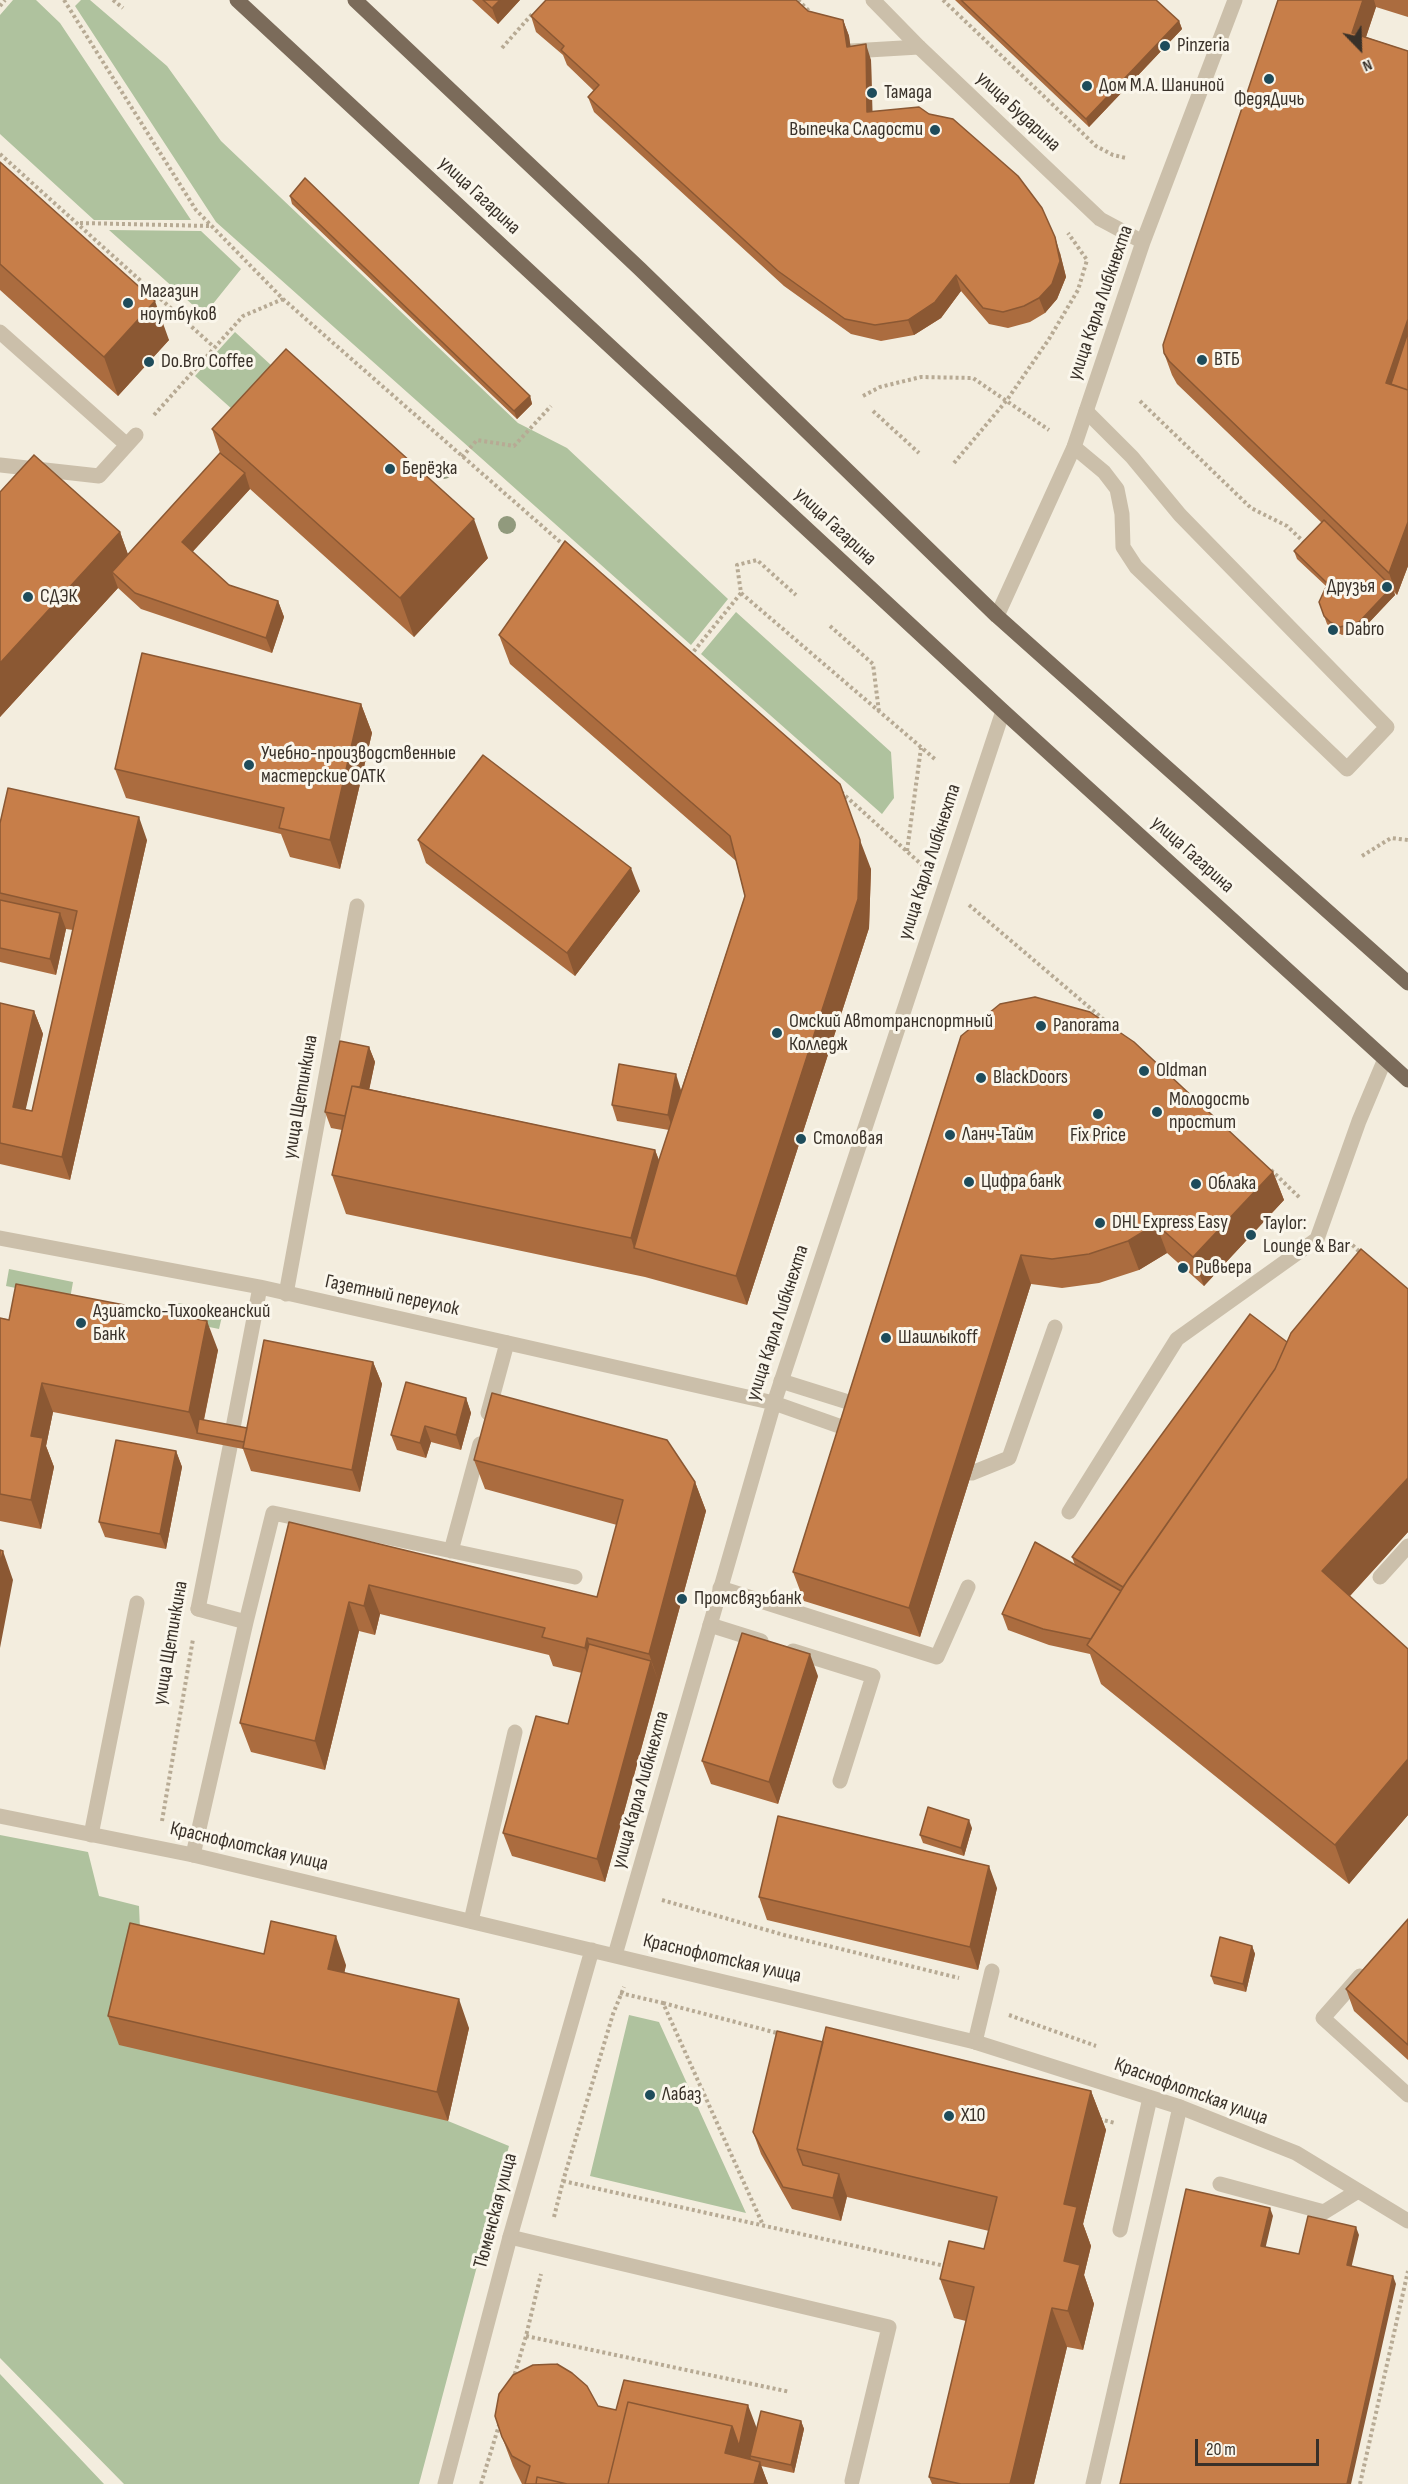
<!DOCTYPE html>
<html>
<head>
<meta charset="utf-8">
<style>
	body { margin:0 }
	#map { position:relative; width:1408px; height:2484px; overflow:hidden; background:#f3edde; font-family:"Sofia Sans Condensed",sans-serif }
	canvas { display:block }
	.north { position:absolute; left:1330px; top:18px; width:60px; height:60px; -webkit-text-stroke:4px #faf6eb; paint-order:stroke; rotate:157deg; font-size:16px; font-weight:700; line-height:24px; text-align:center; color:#393129 }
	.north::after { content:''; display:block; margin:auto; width:21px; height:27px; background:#393129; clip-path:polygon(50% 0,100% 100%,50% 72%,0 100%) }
	.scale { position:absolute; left:1195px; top:2439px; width:124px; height:27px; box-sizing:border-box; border:3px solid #393129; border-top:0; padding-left:8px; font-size:18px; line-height:21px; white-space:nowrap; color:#393129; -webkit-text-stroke:4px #faf6eb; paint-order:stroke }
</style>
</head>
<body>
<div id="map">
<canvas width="1408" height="2484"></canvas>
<div class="north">N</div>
<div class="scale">20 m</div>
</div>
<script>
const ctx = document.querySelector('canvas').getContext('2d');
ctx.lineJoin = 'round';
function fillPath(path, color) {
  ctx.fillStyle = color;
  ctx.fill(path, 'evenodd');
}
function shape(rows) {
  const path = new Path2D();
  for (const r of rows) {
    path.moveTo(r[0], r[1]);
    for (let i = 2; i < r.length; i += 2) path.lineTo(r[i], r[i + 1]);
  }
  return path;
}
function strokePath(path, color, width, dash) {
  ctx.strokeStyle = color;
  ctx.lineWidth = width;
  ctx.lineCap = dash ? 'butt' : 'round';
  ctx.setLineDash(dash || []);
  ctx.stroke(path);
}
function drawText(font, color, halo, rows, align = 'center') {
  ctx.font = font + ' "Sofia Sans Condensed",sans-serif';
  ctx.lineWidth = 6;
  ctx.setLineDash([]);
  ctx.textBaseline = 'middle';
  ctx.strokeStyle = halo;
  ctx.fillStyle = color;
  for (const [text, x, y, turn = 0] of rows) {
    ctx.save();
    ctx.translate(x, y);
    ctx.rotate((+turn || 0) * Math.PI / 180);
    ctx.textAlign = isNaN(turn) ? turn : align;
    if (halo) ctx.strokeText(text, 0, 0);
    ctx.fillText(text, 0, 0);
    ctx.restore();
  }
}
const green = shape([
	[13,0,36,0,60,23,191,220,94,220,0,134,0,15],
	[81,0,90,0,167,66,221,141,518,423,567,448,728,599,691,645,216,222,75,6],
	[109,230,201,231,241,269,204,315],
	[235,332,272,366,233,410,195,376],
	[736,612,891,752,894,798,882,814,701,654],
	[9,1269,73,1282,70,1299,6,1286],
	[168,1301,223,1312,219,1329,165,1318],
	[0,1835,88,1852,99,1896,139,1906,141,1952,448,2121,509,2146,419,2484,124,2484,0,2358],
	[629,2015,659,2022,746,2213,590,2176],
	[0,2374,104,2484,0,2484]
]);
const path = shape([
	[64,0,196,210,283,299,566,547],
	[113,0,123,8],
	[798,0,811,13],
	[943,0,1096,146,1113,155,1126,158],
	[0,6,5,0],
	[502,48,533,13],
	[0,154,214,347],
	[80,223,210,226],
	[863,396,880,387,921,377,973,378,1049,430],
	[1140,401,1251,508,1287,526,1307,545],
	[873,411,919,453],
	[154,415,243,316,283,299],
	[462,457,477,440,514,446,551,406],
	[954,463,1007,400,1049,339,1078,290,1087,260,1068,233],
	[741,593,936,760],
	[830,626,873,664,879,712],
	[690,656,741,593,737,565,757,560,796,595],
	[841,792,922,865],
	[907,851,921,748],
	[1362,856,1391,838,1408,840],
	[969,905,1116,1030],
	[1271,1170,1300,1198],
	[1348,1241,1362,1254],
	[162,1821,193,1639],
	[662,1900,784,1935,959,1978],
	[620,1993,663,2003,763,2225],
	[663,2003,781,2034],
	[1009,2015,1096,2046],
	[1099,2119,1115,2123],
	[563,2181,945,2266],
	[554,2217,563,2181,613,2014,624,1987],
	[526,2336,790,2392],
	[513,2380,526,2336,541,2274],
	[481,2484,500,2422],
	[1360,2484,1408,2271]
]);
const service = shape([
	[851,51,919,47],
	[0,332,127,445],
	[1074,447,1104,472,1117,489,1122,514,1123,547,1136,567,1347,769,1387,727,1180,515,1132,457,1086,411],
	[0,465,99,476,136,435],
	[781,1381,864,1407],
	[774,1403,856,1432],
	[488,1413,507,1343],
	[972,1473,1009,1458,1055,1327],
	[1069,1512,1177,1339,1317,1239,1359,1121,1385,1059],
	[451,1551,480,1444],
	[1380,1577,1408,1546],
	[720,1588,937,1657,968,1587],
	[198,1609,246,1622],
	[710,1625,761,1641],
	[793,1651,873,1676,840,1781],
	[91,1835,137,1603],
	[193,1855,246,1622,273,1513,575,1577],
	[471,1921,515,1732],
	[1360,1976,1323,2018,1408,2095],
	[975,2042,992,1971],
	[1220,2184,1324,2212,1358,2191],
	[1120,2230,1150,2098],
	[510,2237,889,2327,852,2481],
	[1093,2484,1180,2107]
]);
const minor = shape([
	[873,0,919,47,1100,219,1143,242],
	[997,616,1074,447,1143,242,1235,0],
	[0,1238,260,1287,774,1403],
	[286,1294,357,906],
	[232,1433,260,1287],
	[198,1609,230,1447],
	[0,1816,193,1855,975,2042,1180,2107,1296,2153,1408,2221],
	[615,1955,774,1403,1003,711],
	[445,2484,510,2237,592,1950]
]);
const primary = shape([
	[237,0,1003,711,1408,1080],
	[355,0,640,269,997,616,1408,983]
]);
const trees = [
	[444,470],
	[507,525]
];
const wall = shape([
	[472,0,520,0,498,24],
	[955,0,1156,0,1179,21,1182,29,1089,127],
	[1278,0,1408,0,1408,17,1376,7,1366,37,1408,51,1408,566,1397,595,1394,592,1395,595,1362,630,1342,635,1333,630,1327,624,1319,602,1327,587,1297,559,1294,551,1322,523,1177,384,1172,375,1164,353],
	[808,11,843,20,849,36,850,47,871,60,872,112,1060,253,1066,277,1057,299,1045,313,1030,322,1008,328,989,324,961,291,941,318,914,335,881,341,851,334,784,286,594,112,588,97,594,91,567,65,563,55,536,32,531,16],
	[0,162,169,340,118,396,0,290],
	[290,196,530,396,532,404,517,419,292,204],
	[212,429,488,558,414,637,250,489,192,552,229,585,278,601,284,617,272,653,141,609,118,588,0,717,0,492,120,532,128,555,220,453],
	[499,635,871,869,869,928,747,1305,645,1277,346,1214,332,1175,342,1130,331,1128,325,1112,369,1047,375,1062,369,1089,655,1150,659,1160,669,1130,617,1121,612,1105,681,1090,745,896,736,861,510,664],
	[361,704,372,733,340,869,290,857,281,834,126,798,115,769],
	[0,823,147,840,70,1180,0,1164,0,1003,34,1011,43,1034,25,1110,32,1111,73,930,66,929,56,975,0,962],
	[418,840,640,891,575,976,426,863],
	[961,1036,1273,1172,1284,1200,1204,1286,1167,1253,1139,1270,1099,1283,1062,1288,1031,1284,920,1637,804,1601,793,1572],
	[1408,1289,1408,1532,1350,1596,1408,1649,1408,1815,1349,1884,1101,1684,1090,1654,1049,1645,1008,1630,1002,1614,1075,1565,1072,1557,1287,1342],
	[0,1318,218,1350,204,1420,247,1428,373,1362,382,1384,360,1492,251,1471,243,1449,53,1412,46,1446,54,1467,41,1529,0,1521],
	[466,1398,471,1413,461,1450,431,1442,426,1458,397,1450,391,1435],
	[176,1451,182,1467,166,1549,105,1537,99,1522],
	[474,1460,695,1482,706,1511,605,1882,512,1856,503,1833,568,1724,582,1673,553,1666,549,1655,380,1614,375,1635,359,1631,325,1770,251,1752,240,1723,289,1522,597,1597,617,1525,485,1489],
	[818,1676,778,1804,711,1784,702,1761],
	[972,1828,964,1856,923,1843,920,1835],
	[997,1888,978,1970,767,1920,759,1897],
	[1408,1919,1408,2060,1354,2011,1346,1989],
	[1252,1946,1255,1954,1246,1992,1214,1984,1211,1976],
	[264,1954,346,1965,344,1973,469,2028,448,2121,119,2045,108,2016],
	[823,2042,1091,2091,1106,2130,1083,2224,1091,2246,1084,2275,1094,2304,1083,2350,1067,2347,1034,2484,932,2484,929,2477,966,2321,954,2318,940,2279,984,2249,989,2231,847,2197,841,2221,792,2209,761,2154,753,2132],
	[598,2406,616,2410,757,2429,801,2421,804,2429,794,2473,761,2466,768,2484,522,2484,513,2466,502,2437]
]);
const shadedWall = shape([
	[500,0,520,0,498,24,492,8],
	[1363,0,1374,0,1376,7,1360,55,1352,33],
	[843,20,849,36,853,63,847,47],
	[1179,21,1182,29,1089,127,1086,119],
	[866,44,871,60,873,128,867,112],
	[1055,237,1060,253,1066,277,1057,299,1045,313,1039,298],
	[956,275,961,291,941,318,914,335,908,320],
	[155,301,169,340,118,396,104,357],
	[1408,319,1408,366,1399,393,1386,383],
	[530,396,532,404,517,419,514,411],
	[245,473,250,489,187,558,182,542],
	[474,519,488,558,414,637,400,598],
	[1408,522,1408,566,1397,595,1389,573],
	[120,532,134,571,112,572,118,588,0,717,0,663],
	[1392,587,1395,595,1362,630,1359,622],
	[278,601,284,617,272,653,266,638],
	[361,704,372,733,340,869,330,840],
	[139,817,147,840,70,1180,62,1157],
	[860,840,871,869,869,928,747,1305,736,1276],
	[631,868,640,891,575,976,567,953],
	[60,913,66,929,56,975,50,959],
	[34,1011,43,1034,21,1130,13,1107],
	[369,1047,375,1062,360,1134,354,1118],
	[676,1074,681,1090,673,1131,668,1115],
	[655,1150,669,1189,634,1248,631,1238],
	[1273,1172,1284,1200,1204,1286,1193,1257],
	[1156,1224,1167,1253,1139,1270,1128,1241],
	[1021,1255,1031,1284,920,1637,909,1608],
	[207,1321,218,1350,201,1433,197,1433,189,1412],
	[373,1362,382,1384,360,1492,352,1470],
	[42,1383,53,1412,46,1446,54,1467,41,1529,31,1500,31,1436],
	[466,1398,471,1413,461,1450,456,1435],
	[425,1426,431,1442,426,1458,420,1443],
	[176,1451,182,1467,166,1549,160,1534],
	[1408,1478,1408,1532,1337,1610,1322,1571],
	[695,1482,706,1511,659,1683,649,1654],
	[3,1551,13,1580,0,1648,0,1565],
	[369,1585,380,1614,375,1635,364,1606],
	[349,1602,359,1631,325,1770,315,1741],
	[587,1638,598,1667,595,1677,585,1648],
	[810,1654,818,1676,778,1804,769,1782],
	[651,1661,659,1683,605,1882,597,1859],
	[1408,1759,1408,1815,1349,1884,1335,1845],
	[969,1820,972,1828,964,1856,961,1848],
	[989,1866,997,1888,978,1970,970,1947],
	[336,1936,346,1965,339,1998,328,1969],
	[1252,1946,1255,1954,1246,1992,1243,1984],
	[459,1999,469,2028,448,2121,437,2092],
	[1091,2091,1106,2130,1083,2224,1091,2246,1084,2275,1094,2304,1083,2350,1068,2311,1064,2261,1064,2204],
	[839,2174,847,2196,841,2221,833,2198],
	[1270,2208,1273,2216,1264,2254,1261,2246],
	[1356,2227,1359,2235,1350,2273,1347,2265],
	[1393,2276,1396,2284,1351,2484,1347,2484],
	[1052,2308,1067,2347,1034,2484,1010,2484],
	[748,2405,759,2434,750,2456,752,2461,725,2453,732,2426],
	[801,2421,804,2429,794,2473,791,2465],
	[760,2462,768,2484,754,2484]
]);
const building = shape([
	[483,0,500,0,492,8,483,0],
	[546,0,796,0,808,11,843,20,847,47,866,44,867,112,919,107,929,114,953,119,1018,176,1042,208,1055,237,1060,261,1052,284,1039,298,1024,306,1003,312,983,308,956,275,935,302,908,320,875,325,845,319,778,271,588,97,599,85,561,50,564,46,531,16,546,0],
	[961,0,1156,0,1179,21,1086,119,961,0],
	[1278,0,1363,0,1352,33,1408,51,1408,319,1386,383,1408,390,1408,522,1389,573,1169,361,1164,353,1163,345,1278,0],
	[0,162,155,301,104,357,0,264,0,162],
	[305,178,530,396,514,411,290,196,305,178],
	[1408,332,1408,390,1391,384,1408,332],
	[286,349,474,519,400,598,212,429,286,349],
	[220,453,245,473,182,542,229,585,278,601,266,638,135,593,112,572,220,453],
	[34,455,120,532,0,663,0,492,34,455],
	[1324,520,1392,587,1359,622,1340,627,1330,622,1324,616,1319,602,1325,589,1329,585,1294,551,1324,520],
	[565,541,840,784,860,840,858,899,736,1276,634,1248,659,1160,745,896,730,836,499,635,565,541],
	[142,653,361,704,330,840,279,828,284,808,115,769,142,653],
	[483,755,631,868,567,953,418,840,483,755],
	[8,788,139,817,62,1157,0,1143,0,1003,34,1011,13,1107,32,1111,77,911,0,893,0,823,8,788],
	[0,900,60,913,50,959,0,948,0,900],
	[1035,997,1090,1012,1134,1042,1273,1172,1193,1257,1156,1224,1128,1241,1089,1254,1052,1259,1021,1255,909,1608,793,1572,961,1036,1000,1004,1035,997],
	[340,1041,369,1047,360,1087,352,1086,345,1116,325,1112,340,1041],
	[619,1064,676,1074,668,1115,612,1105,619,1064],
	[352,1086,655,1150,631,1238,332,1175,352,1086],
	[1361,1249,1408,1289,1408,1478,1322,1571,1408,1649,1408,1759,1335,1845,1087,1645,1129,1578,1275,1369,1291,1333,1361,1249],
	[16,1284,207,1321,189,1412,42,1383,31,1436,43,1438,31,1500,0,1494,0,1318,9,1320,16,1284],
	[1250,1314,1287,1342,1275,1369,1123,1587,1072,1557,1250,1314],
	[264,1340,373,1362,352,1470,243,1448,264,1340],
	[406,1382,466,1398,456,1435,425,1426,420,1443,391,1435,406,1382],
	[492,1393,667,1440,695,1482,649,1654,587,1638,585,1648,542,1637,545,1628,369,1585,364,1606,349,1602,315,1741,240,1723,289,1522,597,1597,623,1500,474,1460,492,1393],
	[199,1419,247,1428,244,1442,197,1433,199,1419],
	[116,1440,176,1451,160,1534,99,1522,116,1440],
	[1035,1542,1121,1591,1091,1639,1043,1629,1002,1614,1035,1542],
	[0,1550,3,1551,0,1565,0,1550],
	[742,1633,810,1654,769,1782,702,1761,742,1633],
	[589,1644,651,1661,597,1859,503,1833,536,1716,568,1724,589,1644],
	[928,1807,969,1820,961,1848,920,1835,928,1807],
	[778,1816,989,1866,970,1947,759,1897,778,1816],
	[1408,1919,1408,2045,1346,1989,1408,1919],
	[271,1921,336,1936,328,1969,459,1999,437,2092,108,2016,130,1923,264,1954,271,1921],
	[1220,1937,1252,1946,1243,1984,1211,1976,1220,1937],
	[826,2027,1091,2091,1064,2204,1077,2207,1064,2261,1080,2265,1068,2311,1052,2308,1010,2484,961,2484,929,2477,974,2287,940,2279,949,2241,984,2249,997,2197,797,2149,826,2027],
	[777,2031,823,2042,797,2149,803,2165,839,2174,833,2198,783,2187,753,2132,777,2031],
	[1186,2189,1270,2208,1261,2246,1299,2254,1308,2216,1356,2227,1347,2265,1393,2276,1347,2484,1120,2484,1186,2189],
	[557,2364,572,2373,587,2386,598,2406,616,2410,624,2380,748,2405,739,2446,732,2426,628,2402,608,2484,567,2484,537,2477,536,2484,525,2484,530,2466,512,2456,502,2437,495,2416,499,2394,513,2375,533,2365,557,2364],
	[628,2402,732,2426,725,2453,760,2462,754,2484,608,2484,628,2402],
	[761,2411,801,2421,791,2465,750,2456,761,2411],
	[537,2477,567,2484,536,2484,537,2477]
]);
const markers = [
	[1165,46,6,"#1e4c5b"],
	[1269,79,6,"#1e4c5b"],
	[1087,86,6,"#1e4c5b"],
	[872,93,6,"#1e4c5b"],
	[935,130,6,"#1e4c5b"],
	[128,303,6,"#1e4c5b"],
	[1202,360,6,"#1e4c5b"],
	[149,362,6,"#1e4c5b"],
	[390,469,6,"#1e4c5b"],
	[1387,587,6,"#1e4c5b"],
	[28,597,6,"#1e4c5b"],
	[1333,630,6,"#1e4c5b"],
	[249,765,6,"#1e4c5b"],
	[1041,1026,6,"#1e4c5b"],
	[777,1033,6,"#1e4c5b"],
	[1144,1071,6,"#1e4c5b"],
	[981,1078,6,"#1e4c5b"],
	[1157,1112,6,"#1e4c5b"],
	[1098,1114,6,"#1e4c5b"],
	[950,1135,6,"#1e4c5b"],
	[801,1139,6,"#1e4c5b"],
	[969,1182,6,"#1e4c5b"],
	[1196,1184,6,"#1e4c5b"],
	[1100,1223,6,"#1e4c5b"],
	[1251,1235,6,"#1e4c5b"],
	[1183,1268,6,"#1e4c5b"],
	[81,1323,6,"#1e4c5b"],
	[886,1338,6,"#1e4c5b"],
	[682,1599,6,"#1e4c5b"],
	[650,2095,6,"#1e4c5b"],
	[949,2116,6,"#1e4c5b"]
];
const poiNames = [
	["Pinzeria",1177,46],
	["Дом М.А. Шаниной",1099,86],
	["Тамада",884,93],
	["ФедяДичь",1269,100,"center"],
	["Выпечка Сладости",923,130,"right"],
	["Магазин",140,292],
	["ноутбуков",140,315],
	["ВТБ",1214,360],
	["Do.Bro Coffee",161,362],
	["Берёзка",402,469],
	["Друзья",1375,587,"right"],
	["СДЭК",40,597],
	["Dabro",1345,630],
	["Учебно-производственные",261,754],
	["мастерские ОАТК",261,777],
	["Омский Автотранспортный",789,1022],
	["Колледж",789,1045],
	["Panorama",1053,1026],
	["Oldman",1156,1071],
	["BlackDoors",993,1078],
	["Молодость",1169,1100],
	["простит",1169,1123],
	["Ланч-Тайм",962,1135],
	["Fix Price",1098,1136,"center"],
	["Столовая",813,1139],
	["Цифра банк",981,1182],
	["Облака",1208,1184],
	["DHL Express Easy",1112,1223],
	["Taylor:",1263,1224],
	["Lounge & Bar",1263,1247],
	["Ривьера",1195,1268],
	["Азиатско-Тихоокеанский",93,1312],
	["Банк",93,1335],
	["Шашлыкoff",898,1338],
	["Промсвязьбанк",694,1599],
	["Лабаз",662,2095],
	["Х10",961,2116]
];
const streetNames = [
	["улица Бударина",1018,112,43],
	["улица Гагарина",479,196,43],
	["улица Карла Либкнехта",1101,303,-71],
	["улица Гагарина",835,527,43],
	["улица Гагарина",1192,855,42],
	["улица Карла Либкнехта",930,862,-72],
	["улица Щетинкина",301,1097,-80],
	["Газетный переулок",392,1296,12],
	["улица Карла Либкнехта",778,1323,-72],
	["улица Щетинкина",171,1643,-80],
	["улица Карла Либкнехта",641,1790,-74],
	["Краснофлотская улица",249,1847,13],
	["Краснофлотская улица",722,1959,13],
	["Краснофлотская улица",1191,2092,20],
	["Тюменская улица",496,2211,-75]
];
fillPath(green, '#afc29e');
strokePath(path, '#b7aa94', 4, [3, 3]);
strokePath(service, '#cbbfaa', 15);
strokePath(minor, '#cbbfaa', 15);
strokePath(primary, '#7b6b5a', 15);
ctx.fillStyle = '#919a7d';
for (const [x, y] of trees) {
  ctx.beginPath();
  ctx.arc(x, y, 9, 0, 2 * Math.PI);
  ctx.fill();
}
fillPath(wall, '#ab6c3f');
fillPath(shadedWall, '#8b5833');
fillPath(building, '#c77e49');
strokePath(building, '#8b5833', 1.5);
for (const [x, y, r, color] of markers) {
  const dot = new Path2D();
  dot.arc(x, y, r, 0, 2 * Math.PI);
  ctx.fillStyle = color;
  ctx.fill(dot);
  strokePath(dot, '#faf6eb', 2);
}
drawText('20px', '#393129', '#faf6eb', poiNames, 'left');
drawText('20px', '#393129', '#faf6eb', streetNames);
</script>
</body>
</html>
